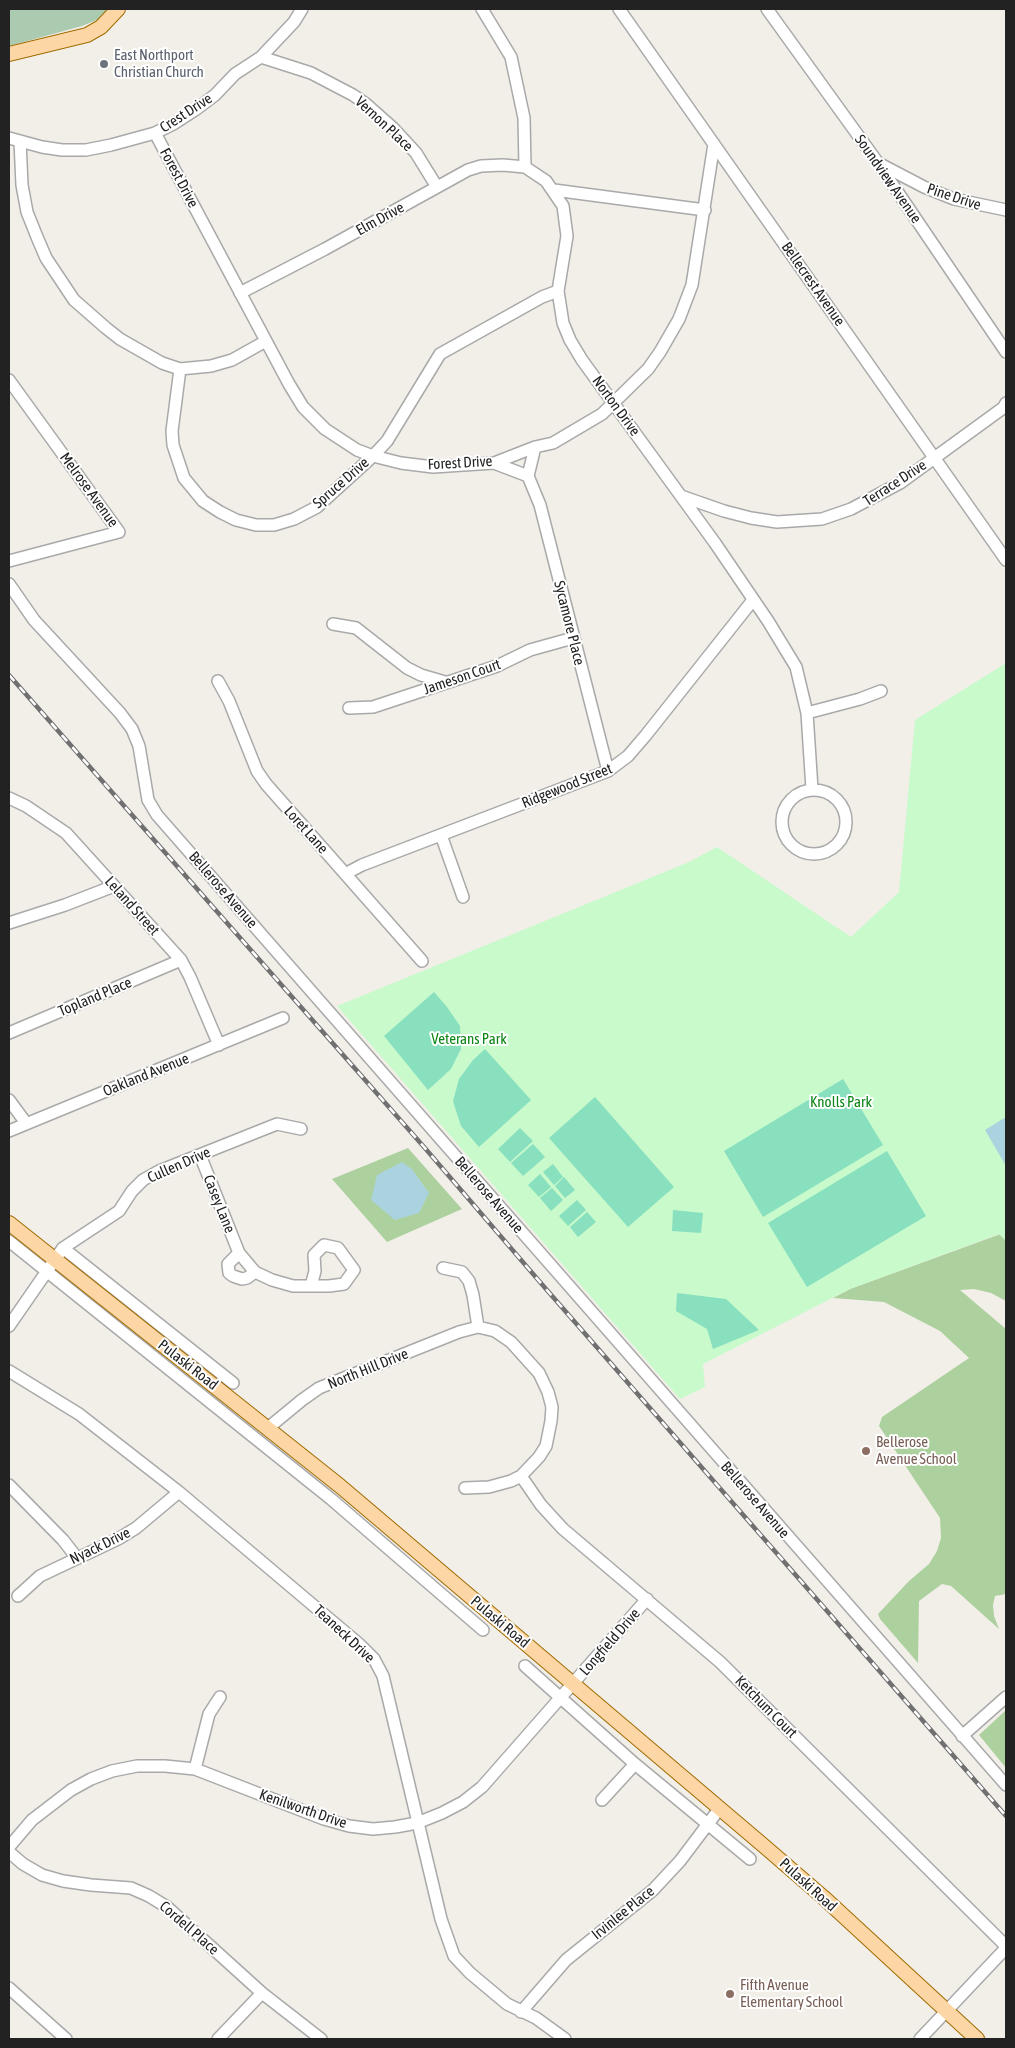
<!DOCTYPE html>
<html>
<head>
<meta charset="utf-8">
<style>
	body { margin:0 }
	#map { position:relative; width:1015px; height:2048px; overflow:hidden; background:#f2efe9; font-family:"Asap Condensed",sans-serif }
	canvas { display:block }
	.frame { position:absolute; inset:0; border:10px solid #222; pointer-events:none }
</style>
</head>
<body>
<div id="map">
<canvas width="1015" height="2048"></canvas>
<div class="frame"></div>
</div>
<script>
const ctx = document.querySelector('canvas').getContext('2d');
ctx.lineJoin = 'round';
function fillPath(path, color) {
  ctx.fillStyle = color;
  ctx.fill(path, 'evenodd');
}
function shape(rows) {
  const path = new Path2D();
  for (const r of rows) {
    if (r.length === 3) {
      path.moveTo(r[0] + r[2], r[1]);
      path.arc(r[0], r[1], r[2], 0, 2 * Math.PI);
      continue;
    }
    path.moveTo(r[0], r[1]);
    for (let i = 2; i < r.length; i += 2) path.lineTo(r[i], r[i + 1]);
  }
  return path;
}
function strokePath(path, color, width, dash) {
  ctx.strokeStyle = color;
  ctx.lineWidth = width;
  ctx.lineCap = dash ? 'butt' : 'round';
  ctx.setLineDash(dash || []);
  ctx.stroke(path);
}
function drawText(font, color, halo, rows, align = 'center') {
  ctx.font = font + ' "Asap Condensed",sans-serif';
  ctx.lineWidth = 4;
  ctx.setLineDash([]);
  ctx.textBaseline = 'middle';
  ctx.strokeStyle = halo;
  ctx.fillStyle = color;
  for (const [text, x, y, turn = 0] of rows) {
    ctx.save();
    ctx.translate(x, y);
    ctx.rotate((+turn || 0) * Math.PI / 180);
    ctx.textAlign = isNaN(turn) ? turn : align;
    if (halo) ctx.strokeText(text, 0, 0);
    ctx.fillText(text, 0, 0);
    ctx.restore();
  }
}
const forest = shape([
	[408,1148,462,1209,387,1242,332,1179],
	[1006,1232,1006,1301,991,1293,974,1289,960,1290,1006,1329,1006,1594,995,1596,993,1605,994,1616,999,1629,951,1586,942,1584,919,1601,918,1663,880,1619,878,1614,909,1581,929,1564,937,1551,941,1538,940,1518,879,1426,882,1417,969,1358,940,1331,884,1302,833,1298,850,1289],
	[1006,1710,1006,1768,979,1735]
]);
const cemetery = shape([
	[9,9,110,9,104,17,82,26,9,46]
]);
const park = shape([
	[1006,663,1006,1241,999,1234,850,1289,703,1364,705,1387,680,1399,337,1006,689,862,717,847,851,937,899,892,915,720]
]);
const pitch = shape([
	[434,992,447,1007,460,1026,461,1049,451,1069,428,1090,384,1036],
	[485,1049,531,1100,479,1147,461,1126,453,1101,459,1079,473,1060],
	[843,1079,883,1145,763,1217,724,1151],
	[595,1097,674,1187,628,1227,549,1138],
	[520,1128,533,1141,510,1162,498,1149],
	[533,1144,545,1157,523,1176,511,1163],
	[887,1151,926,1216,807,1287,768,1223],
	[553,1164,563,1177,554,1185,543,1172],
	[540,1174,551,1187,539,1197,528,1185],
	[564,1177,575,1190,565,1198,555,1186],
	[552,1188,563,1200,551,1211,540,1198],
	[577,1200,586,1210,568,1226,559,1216],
	[673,1210,703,1213,701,1233,672,1231],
	[587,1212,596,1222,578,1237,570,1227],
	[677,1293,726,1299,759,1330,713,1349,707,1329,676,1311]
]);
const water = shape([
	[1006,1117,1006,1166,985,1130],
	[402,1162,412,1169,429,1193,419,1213,395,1220,371,1200,377,1175]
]);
const minor = shape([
	[482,9,511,57,524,118,525,167,546,181,563,206,567,236,558,291,563,323,570,340,582,360,715,543,768,621,796,667,807,713,812,789],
	[619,9,1006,560],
	[767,9,878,163,1006,352],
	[261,57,311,73,353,95,366,104,393,128,416,153,437,187],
	[155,133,289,384,303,407,325,429,357,450,373,456,401,463,433,467,494,463,535,447,553,443,602,414,648,369,660,352,679,319,692,285,714,144],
	[9,138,42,147,62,150,86,150,111,145,155,133,175,123,195,110,215,95,235,74,261,57,294,22,302,9],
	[20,141,22,185,27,212,37,237,46,258,74,300,106,328,120,339,162,363,180,369,211,366,232,360,266,341],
	[880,164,924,187,954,199,1006,210],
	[554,190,705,210],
	[240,293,325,249,468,170,481,166,503,165,525,167],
	[180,369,172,431,173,445,184,478,203,501,220,512,236,520,256,525,274,525,294,519,317,507,373,456,387,441,440,354,542,297,558,291],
	[9,380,119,532,9,561],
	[535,447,528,476,540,505,608,771],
	[494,463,528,476],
	[681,496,724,511,751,518,777,522,822,519,851,509,900,483,1003,408,1006,403],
	[9,584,34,620,120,713,132,729,139,746,148,800,157,815,1006,1785],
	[333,624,356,628,407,668,421,675,445,682],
	[218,681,229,701,257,771,266,784,422,961],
	[349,708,373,707,497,666,530,650,573,638],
	[807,713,860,699,881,691],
	[814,822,32],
	[9,798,26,806,66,833,181,960,190,977,219,1045],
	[441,835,463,897],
	[345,874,362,865,608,771,628,756,646,735,753,600],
	[9,923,65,905,114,886],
	[9,1033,181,960],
	[9,1100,26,1123],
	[9,1131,283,1018],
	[200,1155,239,1253,255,1272,272,1280,293,1286,329,1286,344,1284,354,1270,338,1248,324,1245,314,1255,315,1271,311,1286],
	[9,1241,331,1499,483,1630],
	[63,1248,233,1383],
	[239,1253,228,1264,229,1273,233,1276,242,1279,247,1278,255,1272],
	[443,1268,462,1272,469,1281,473,1295,478,1327],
	[9,1326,63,1248,119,1211,132,1191,143,1180,159,1171,277,1124,301,1129],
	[9,1371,79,1414,179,1492,359,1644,374,1659,383,1676,441,1919,454,1956,470,1973,507,2004,536,2018,565,2039],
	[268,1428,302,1400,319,1388,459,1332,478,1327],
	[521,1476,541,1505,563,1529,720,1662,1006,1946],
	[9,1485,63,1540,77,1558],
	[465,1488,489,1487,511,1481,521,1476,539,1457,546,1446,551,1421,552,1407,548,1392,539,1373,511,1342,495,1331,478,1327],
	[18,1596,40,1576,118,1539,136,1528,179,1492],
	[525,1666,635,1764,750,1859],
	[962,1736,1006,1697],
	[195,1769,209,1714,220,1697],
	[602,1800,635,1764],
	[9,1847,32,1820,71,1790,91,1779,112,1771,137,1766,165,1766,195,1769,324,1819,349,1826,373,1829,395,1827,417,1823,442,1813,463,1802,482,1787,647,1599],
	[9,1852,23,1864,42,1875,63,1881,91,1885,131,1888,149,1896,167,1907,262,1993,321,2039],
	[9,1988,66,2039],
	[521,2012,566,1960,653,1890,680,1861,720,1808],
	[218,2039,262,1993],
	[920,2039,1006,1948]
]);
const major = shape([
	[9,54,87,35,101,27,118,9],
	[9,1223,340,1486,764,1846,823,1897,977,2039]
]);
const rail = shape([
	[9,675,424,1147,546,1289,1006,1816]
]);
const markers = [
	[104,64,5,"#6b7280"],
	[866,1451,5,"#8d6e63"],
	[730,1994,5,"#8d6e63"]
];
const worshipNames = [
	["East Northport",114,55],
	["Christian Church",114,72]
];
const streetNames = [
	["Crest Drive",186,113,-33],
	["Vernon Place",384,124,43],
	["Forest Drive",179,178,62],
	["Soundview Avenue",888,179,55],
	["Pine Drive",954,197,18],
	["Elm Drive",380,219,-29],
	["Bellecrest Avenue",813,284,55],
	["Norton Drive",616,406,54],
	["Forest Drive",460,463,-3],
	["Spruce Drive",341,483,-41],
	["Terrace Drive",895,483,-33],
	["Melrose Avenue",89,490,54],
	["Sycamore Place",569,623,76],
	["Jameson Court",462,677,-19],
	["Ridgewood Street",567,786,-22],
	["Loret Lane",306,830,48],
	["Bellerose Avenue",223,890,49],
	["Leland Street",132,906,48],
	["Topland Place",95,997,-23],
	["Oakland Avenue",146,1075,-22],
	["Cullen Drive",179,1165,-24],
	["Bellerose Avenue",489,1195,49],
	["Casey Lane",219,1204,68],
	["Pulaski Road",188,1365,38],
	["North Hill Drive",368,1369,-22],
	["Bellerose Avenue",755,1500,49],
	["Nyack Drive",100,1546,-26],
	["Pulaski Road",500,1622,40],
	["Teaneck Drive",344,1634,43],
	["Longfield Drive",610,1642,-49],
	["Ketchum Court",766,1707,45],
	["Kenilworth Drive",303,1809,19],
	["Pulaski Road",808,1885,42],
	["Irvinlee Place",623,1913,-39],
	["Cordell Place",189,1928,41]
];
const parkNames = [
	["Veterans Park",469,1039],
	["Knolls Park",841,1102]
];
const educationNames = [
	["Bellerose",876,1442],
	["Avenue School",876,1459],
	["Fifth Avenue",740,1985],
	["Elementary School",740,2002]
];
fillPath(forest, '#add19e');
fillPath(cemetery, '#aacbaf');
fillPath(park, '#c8facc');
fillPath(pitch, '#88e0be');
fillPath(water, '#aad3df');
strokePath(minor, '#a9a9a9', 14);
strokePath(major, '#a06b00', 16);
strokePath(minor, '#fff', 11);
strokePath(major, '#fcd6a4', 14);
strokePath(rail, '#707070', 4.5);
strokePath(rail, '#fff', 2.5, [8]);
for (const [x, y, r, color] of markers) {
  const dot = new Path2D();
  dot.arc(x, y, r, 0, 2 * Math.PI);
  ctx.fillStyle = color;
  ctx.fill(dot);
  strokePath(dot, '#fff', 2);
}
drawText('15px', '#5b616d', '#fff', worshipNames, 'left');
drawText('15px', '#222', '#fff', streetNames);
drawText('15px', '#0c8416', '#fff', parkNames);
drawText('15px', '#785e54', '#fff', educationNames, 'left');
</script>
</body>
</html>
